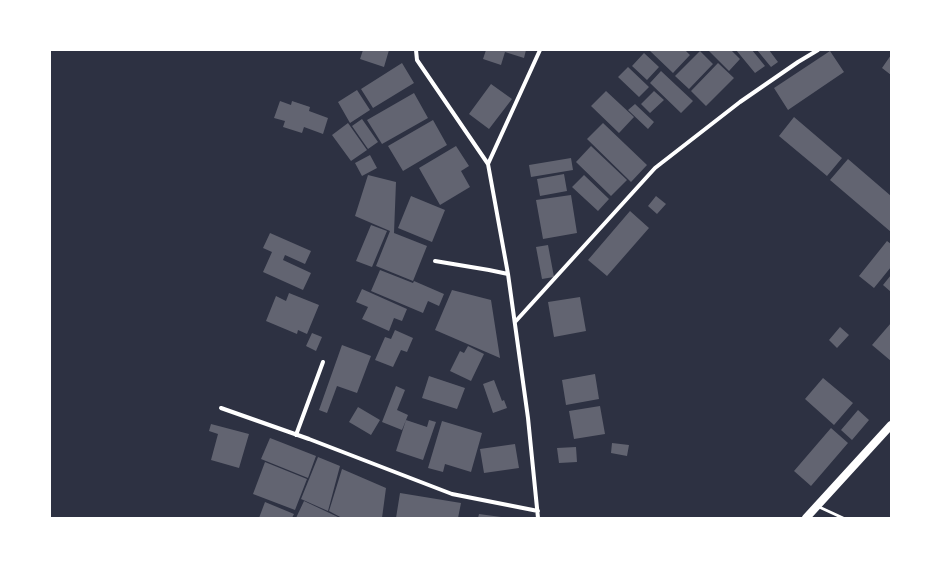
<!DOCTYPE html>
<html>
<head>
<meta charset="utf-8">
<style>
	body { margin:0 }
	#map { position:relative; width:941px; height:568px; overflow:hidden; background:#2d3142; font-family:"Space Grotesk",sans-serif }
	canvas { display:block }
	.frame { position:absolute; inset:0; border:51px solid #fff; pointer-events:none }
</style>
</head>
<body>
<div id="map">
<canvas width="941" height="568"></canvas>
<div class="frame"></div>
</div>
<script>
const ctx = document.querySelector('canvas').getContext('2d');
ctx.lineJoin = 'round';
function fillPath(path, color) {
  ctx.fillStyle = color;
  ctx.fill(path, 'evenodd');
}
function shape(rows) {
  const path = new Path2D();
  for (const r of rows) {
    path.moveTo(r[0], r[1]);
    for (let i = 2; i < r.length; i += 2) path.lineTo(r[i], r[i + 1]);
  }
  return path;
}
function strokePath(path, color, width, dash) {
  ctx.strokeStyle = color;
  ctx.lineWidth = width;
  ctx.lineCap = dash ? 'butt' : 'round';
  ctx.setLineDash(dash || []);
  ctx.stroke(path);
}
const building = shape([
	[363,50,389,50,384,67,360,59],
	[486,50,526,50,524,58,505,52,501,65,483,59],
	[649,50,685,50,690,55,673,73],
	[708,50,731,50,740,59,729,71],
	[736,50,752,50,765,66,755,73],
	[757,50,769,50,778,62,771,67],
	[700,51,713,64,689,89,675,76],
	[830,51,844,72,788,110,774,88],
	[644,53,659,67,647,80,632,66],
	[891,55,891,75,882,68],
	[402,63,414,83,373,108,361,89],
	[718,63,734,78,706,106,691,91],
	[628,67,649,87,639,97,618,77],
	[661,71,693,101,681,113,650,83],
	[491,84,512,99,489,129,469,114],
	[357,90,370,110,350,123,338,102],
	[606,91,634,117,619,133,591,106],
	[654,91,664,100,650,113,641,104],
	[414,93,428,118,382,144,367,120],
	[280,101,291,105,292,101,310,107,309,111,328,118,323,134,304,127,302,133,283,127,285,121,274,118],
	[635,104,654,122,648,129,628,110],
	[794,117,842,158,827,176,779,136],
	[362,119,378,142,368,149,352,126],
	[433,120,447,145,403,171,388,146],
	[348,123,367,150,351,161,332,135],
	[603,123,647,165,631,182,587,139],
	[456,146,469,166,461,171,470,187,440,205,419,168],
	[591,146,627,180,611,196,576,162],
	[370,155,377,168,362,176,355,163],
	[571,158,573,170,531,177,529,165],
	[848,159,891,196,891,232,830,180],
	[564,174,567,191,540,196,537,179],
	[368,175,396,182,394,233,427,246,413,281,376,266,390,231,355,216],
	[584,175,609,199,598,211,572,187],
	[571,195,577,233,543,239,536,200],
	[411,196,445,210,432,242,398,228],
	[656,196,666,204,657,214,648,206],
	[630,211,649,228,607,276,588,260],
	[371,225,387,231,372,267,356,261],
	[270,233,311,251,305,264,285,255,283,260,311,273,303,290,263,272,272,252,263,248],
	[887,241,891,244,891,267,874,288,859,276],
	[548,245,554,277,542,279,536,247],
	[380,270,413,283,414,281,444,294,439,306,428,301,423,313,371,291],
	[891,275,891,292,883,285],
	[362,289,407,309,402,321,394,318,389,331,362,319,368,307,356,302],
	[452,290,491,300,500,358,435,330],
	[289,293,319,305,307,334,298,330,297,334,266,321,276,296,286,301],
	[580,297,586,331,554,337,548,302],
	[891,323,891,361,872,345],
	[840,327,849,335,837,348,829,340],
	[395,330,413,338,407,352,401,350,393,367,375,360,385,337,391,339],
	[312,333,322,337,316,351,306,346],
	[342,345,371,356,357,393,337,386,327,413,319,410],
	[468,346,484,354,471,381,450,371,460,351,464,353],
	[595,374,599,399,566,405,562,380],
	[429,376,465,388,457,409,422,398],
	[823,378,853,403,834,425,805,399],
	[494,380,502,401,504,400,507,408,493,413,483,384],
	[396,386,405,390,397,410,408,415,402,430,382,422],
	[600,406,605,434,574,439,569,411],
	[358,407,380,420,371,435,349,422],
	[858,410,869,420,852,440,841,430],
	[406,420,427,427,429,420,436,422,423,460,396,451],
	[442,421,482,433,471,472,445,464,443,472,428,468],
	[211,424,249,434,239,468,211,460,218,434,209,431],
	[831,428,848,443,811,486,794,471],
	[270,438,316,456,308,478,261,459],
	[612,443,629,445,627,456,611,453],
	[515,444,519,468,484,473,480,449],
	[576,447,577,462,559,463,557,448],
	[318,457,340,466,328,511,301,499],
	[265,462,307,479,295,510,253,494],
	[342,469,386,488,382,518,342,518,329,511],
	[400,493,461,503,458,518,396,518],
	[304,501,340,518,296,518],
	[265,502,294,514,292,518,259,518],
	[479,514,501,517,501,518,478,518]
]);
const service = shape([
	[817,506,843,518]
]);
const minor = shape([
	[416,50,417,60,488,164,508,274,528,418,538,518],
	[488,164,540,50],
	[435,261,489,270,508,274],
	[515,322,655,168,740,102,798,62,818,50],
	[221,408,309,439,452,494,538,511],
	[296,435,323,362]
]);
const secondary = shape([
	[806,518,891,425]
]);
fillPath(building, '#626471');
strokePath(service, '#fff', 3);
strokePath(minor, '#fff', 4);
strokePath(secondary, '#fff', 8);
</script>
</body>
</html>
